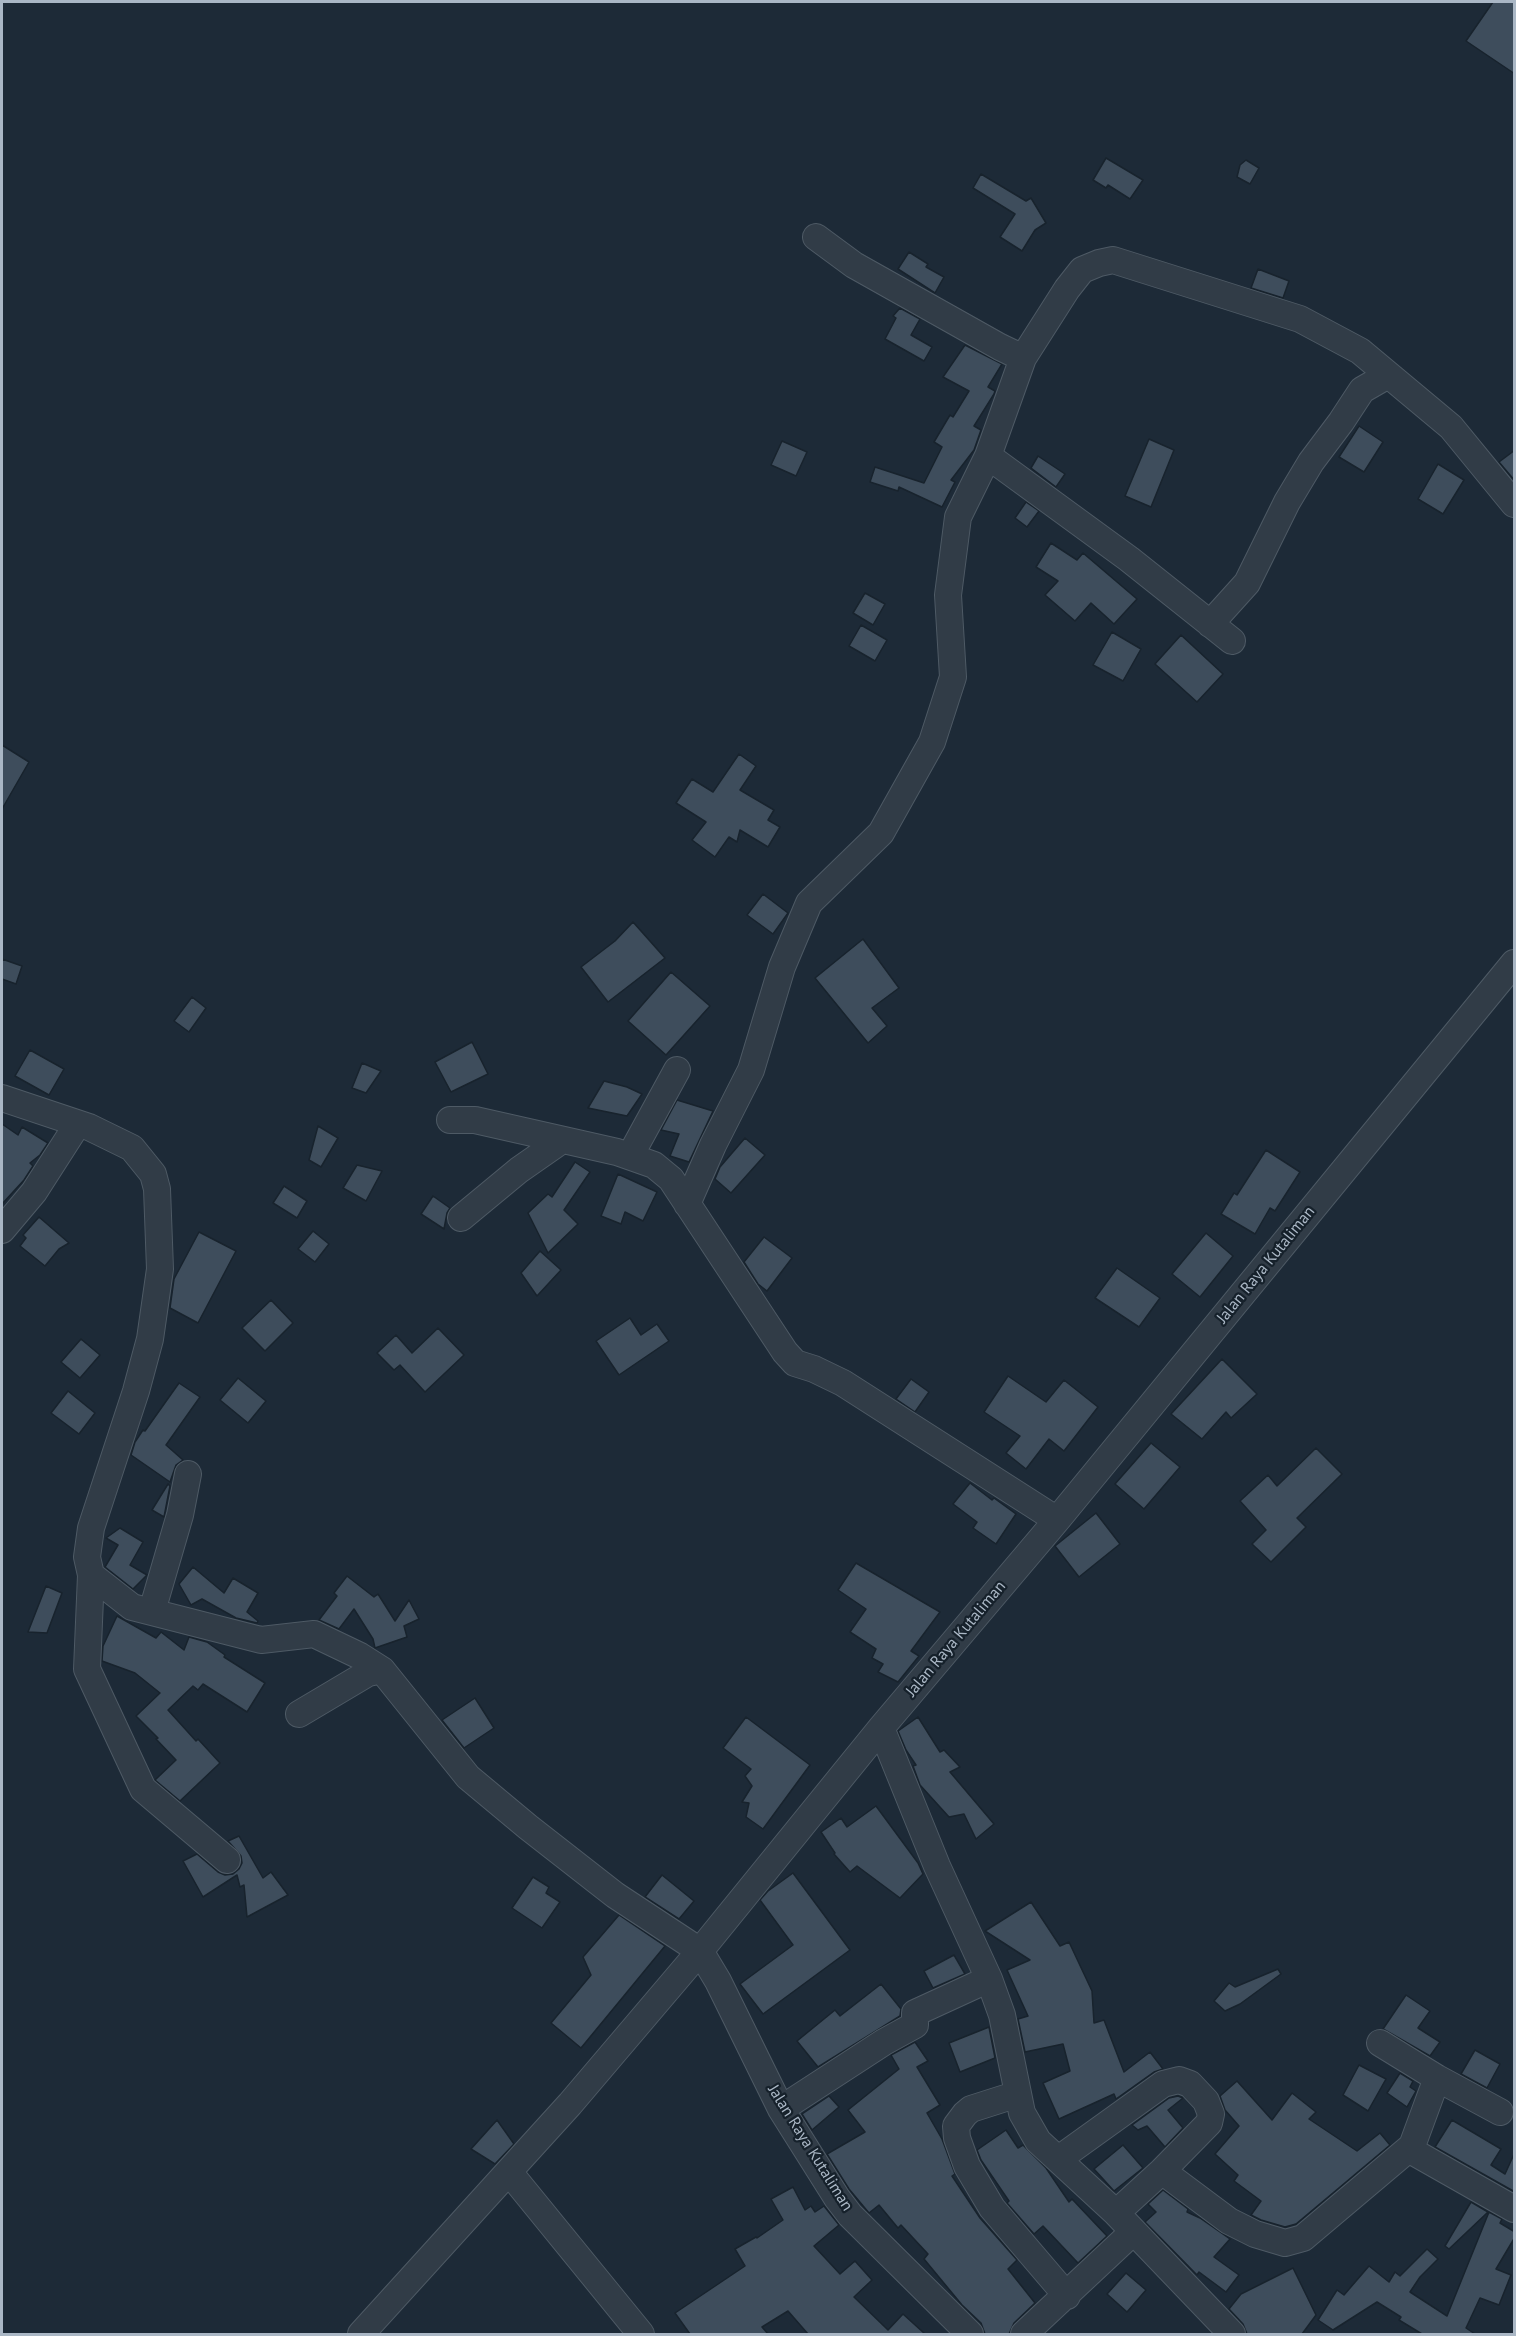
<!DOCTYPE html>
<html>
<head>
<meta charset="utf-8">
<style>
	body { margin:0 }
	#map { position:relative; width:1516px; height:2336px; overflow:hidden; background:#1d2a37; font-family:"PT Sans",sans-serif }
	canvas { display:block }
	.frame { position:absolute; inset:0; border:3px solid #aab7c5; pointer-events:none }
</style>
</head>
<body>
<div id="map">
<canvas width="1516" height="2336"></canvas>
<div class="frame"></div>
</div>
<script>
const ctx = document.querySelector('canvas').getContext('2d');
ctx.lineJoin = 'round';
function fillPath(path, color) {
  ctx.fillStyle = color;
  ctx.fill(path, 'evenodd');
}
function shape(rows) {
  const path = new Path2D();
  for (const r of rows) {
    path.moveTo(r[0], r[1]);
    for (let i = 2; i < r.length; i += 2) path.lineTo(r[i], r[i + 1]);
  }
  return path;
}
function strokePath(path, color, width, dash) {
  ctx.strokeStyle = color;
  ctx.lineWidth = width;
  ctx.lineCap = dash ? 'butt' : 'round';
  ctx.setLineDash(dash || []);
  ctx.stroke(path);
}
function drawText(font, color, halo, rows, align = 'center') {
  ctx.font = font + ' "PT Sans",sans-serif';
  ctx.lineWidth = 4.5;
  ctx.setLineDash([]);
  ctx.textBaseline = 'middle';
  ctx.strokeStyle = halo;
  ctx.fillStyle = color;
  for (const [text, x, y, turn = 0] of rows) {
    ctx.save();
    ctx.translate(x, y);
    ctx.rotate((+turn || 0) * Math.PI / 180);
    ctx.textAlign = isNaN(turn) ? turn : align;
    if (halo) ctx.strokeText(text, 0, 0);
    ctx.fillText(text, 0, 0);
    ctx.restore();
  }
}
const building = shape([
	[1493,2,1515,2,1515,74,1466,41,1493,2],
	[1106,158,1143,180,1130,199,1108,185,1106,188,1093,180,1106,158],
	[1246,160,1259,168,1250,184,1237,177,1240,165,1246,160],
	[981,174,1026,201,1031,198,1046,223,1035,230,1022,251,1000,237,1015,214,973,188,981,174],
	[909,252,928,264,926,267,944,277,935,293,898,269,909,252],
	[1258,269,1289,281,1283,298,1251,288,1258,269],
	[900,308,920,319,911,335,932,347,924,361,885,339,896,318,893,316,900,308],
	[965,345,1002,364,988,387,995,391,994,394,974,426,981,430,974,450,951,480,955,482,942,507,899,487,898,491,870,482,875,467,924,483,942,447,934,442,950,415,953,417,969,391,943,377,965,345],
	[1359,426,1383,442,1364,472,1339,457,1359,426],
	[1149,439,1174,450,1151,507,1125,496,1149,439],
	[782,441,807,452,796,476,771,465,782,441],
	[1515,450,1515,481,1499,462,1515,450],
	[1038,456,1065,474,1056,487,1031,468,1038,456],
	[1438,464,1464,480,1443,514,1418,499,1438,464],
	[1026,502,1039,511,1027,527,1015,518,1026,502],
	[1051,543,1077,560,1083,553,1137,599,1114,624,1091,603,1075,621,1045,595,1058,581,1036,567,1051,543],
	[865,593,885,604,873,625,853,613,865,593],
	[861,625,887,640,875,661,849,646,861,625],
	[1112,632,1141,649,1123,681,1093,665,1112,632],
	[1181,635,1223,674,1197,702,1155,664,1181,635],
	[2,745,29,762,2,809,2,745],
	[739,754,756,766,740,790,774,810,768,820,780,827,768,847,740,830,737,842,729,837,715,857,692,840,706,822,676,803,692,779,713,792,739,754],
	[763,894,788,913,773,934,747,915,763,894],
	[633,922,665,958,608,1002,581,967,615,941,633,922],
	[863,939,899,988,872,1008,887,1026,868,1043,815,978,863,939],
	[2,959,22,966,16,984,2,979,2,959],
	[671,972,710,1006,666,1055,628,1021,671,972],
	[192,997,206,1008,189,1032,174,1021,192,997],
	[472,1042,488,1074,451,1092,435,1062,472,1042],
	[30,1050,64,1069,49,1095,15,1076,30,1050],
	[362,1063,381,1071,366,1093,352,1088,362,1063],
	[604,1081,627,1087,642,1094,627,1116,588,1108,604,1081],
	[677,1100,713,1111,689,1162,670,1156,679,1134,661,1130,677,1100],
	[2,1124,18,1135,22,1127,48,1143,40,1155,30,1163,33,1166,24,1180,2,1204,2,1124],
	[318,1126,338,1138,321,1167,309,1160,318,1126],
	[745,1138,765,1155,731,1193,715,1179,720,1167,745,1138],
	[1266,1150,1300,1172,1275,1211,1270,1208,1255,1234,1221,1214,1234,1193,1237,1195,1266,1150],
	[575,1162,590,1172,564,1210,578,1224,548,1253,528,1213,548,1194,552,1197,575,1162],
	[357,1165,382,1171,366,1201,343,1188,357,1165],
	[618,1174,657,1192,643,1221,625,1212,621,1224,601,1216,618,1174],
	[284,1186,307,1201,297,1218,273,1203,284,1186],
	[433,1196,450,1208,447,1213,444,1229,421,1214,433,1196],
	[39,1217,69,1243,59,1249,45,1266,20,1246,26,1238,23,1235,39,1217],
	[313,1231,329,1244,315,1262,298,1249,313,1231],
	[199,1232,236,1251,198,1323,170,1308,174,1279,199,1232],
	[1206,1233,1233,1256,1200,1297,1172,1274,1206,1233],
	[764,1237,792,1258,767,1291,758,1284,744,1262,764,1237],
	[540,1251,561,1270,537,1296,521,1273,540,1251],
	[1117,1268,1160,1298,1139,1327,1095,1298,1117,1268],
	[271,1300,293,1323,265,1351,242,1328,271,1300],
	[630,1318,641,1335,657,1324,669,1341,619,1375,596,1341,630,1318],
	[438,1328,464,1355,425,1392,400,1365,394,1370,377,1353,396,1335,412,1353,438,1328],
	[81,1339,100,1355,80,1378,61,1362,81,1339],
	[1222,1359,1257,1394,1231,1418,1226,1412,1202,1439,1171,1414,1222,1359],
	[1008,1376,1046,1402,1064,1380,1098,1407,1064,1451,1049,1439,1026,1469,1006,1453,1020,1436,984,1412,1008,1376],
	[238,1378,266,1401,248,1423,220,1400,238,1378],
	[911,1379,929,1392,915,1412,896,1399,911,1379],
	[179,1383,200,1397,166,1445,183,1460,176,1465,170,1482,131,1455,135,1442,143,1430,145,1431,179,1383],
	[68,1391,95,1413,79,1434,51,1413,68,1391],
	[1151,1443,1180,1467,1144,1509,1115,1484,1151,1443],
	[1316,1448,1342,1474,1297,1518,1306,1527,1271,1562,1252,1544,1266,1530,1240,1501,1268,1475,1277,1486,1316,1448],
	[970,1483,992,1500,994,1498,1016,1514,996,1544,973,1528,977,1522,953,1504,970,1483],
	[168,1484,170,1486,164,1517,152,1510,168,1484],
	[1096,1513,1120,1544,1079,1577,1055,1546,1096,1513],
	[120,1528,143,1542,130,1565,147,1575,133,1589,105,1567,118,1545,106,1538,120,1528],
	[856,1563,940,1612,911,1651,919,1656,898,1682,878,1672,883,1664,872,1658,876,1649,850,1632,866,1609,838,1590,856,1563],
	[193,1567,224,1593,233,1578,258,1593,247,1612,258,1621,257,1623,236,1618,202,1599,191,1605,179,1584,193,1567],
	[347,1576,374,1597,378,1594,395,1621,409,1600,419,1619,404,1626,407,1637,375,1648,373,1639,354,1609,339,1629,319,1620,337,1596,334,1593,347,1576],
	[46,1586,62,1593,47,1633,28,1632,46,1586],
	[117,1616,156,1638,161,1632,184,1650,189,1637,207,1642,225,1655,224,1657,265,1683,247,1712,203,1684,198,1690,193,1686,168,1710,196,1741,198,1739,220,1763,180,1801,155,1780,176,1760,156,1739,158,1738,136,1716,160,1693,135,1673,102,1661,103,1646,117,1616],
	[475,1698,494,1728,464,1748,442,1720,475,1698],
	[746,1717,810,1765,763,1829,746,1817,749,1803,742,1802,752,1786,745,1776,751,1769,723,1748,746,1717],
	[918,1717,940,1752,944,1750,960,1767,950,1772,994,1824,976,1839,964,1814,949,1817,920,1785,913,1766,916,1765,906,1750,898,1731,918,1717],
	[876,1806,918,1863,923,1874,900,1898,857,1866,850,1872,834,1854,835,1853,821,1832,841,1818,847,1827,876,1806],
	[239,1836,263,1878,271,1872,288,1895,247,1917,244,1885,240,1887,237,1875,203,1897,183,1861,197,1854,218,1872,225,1875,233,1874,239,1869,242,1863,241,1856,228,1841,239,1836],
	[793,1873,850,1950,763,2014,740,1984,793,1945,760,1900,768,1891,793,1873],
	[662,1875,694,1901,679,1919,645,1897,662,1875],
	[533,1877,549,1887,546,1893,560,1902,542,1928,512,1908,533,1877],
	[1031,1902,1060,1946,1069,1942,1092,1991,1094,2023,1104,2020,1124,2072,1150,2052,1163,2069,1154,2072,1116,2099,1114,2094,1059,2119,1043,2083,1070,2071,1063,2044,1025,2052,1018,2019,1028,2016,1007,1970,1030,1960,985,1931,1031,1902],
	[619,1915,665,1946,581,2048,551,2023,591,1975,583,1957,619,1915],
	[954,1955,965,1974,933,1988,924,1971,954,1955],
	[1278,1969,1281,1974,1240,2004,1225,2011,1214,2001,1229,1983,1235,1987,1278,1969],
	[881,1984,901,2009,900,2016,818,2067,797,2041,835,2010,840,2016,881,1984],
	[1406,1995,1430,2011,1418,2028,1440,2042,1430,2056,1383,2029,1406,1995],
	[989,2027,995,2058,960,2072,949,2043,989,2027],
	[915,2042,928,2061,917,2067,940,2105,927,2113,942,2139,955,2174,952,2176,980,2218,1017,2260,1008,2269,1035,2303,1014,2323,1009,2334,985,2334,981,2323,962,2305,924,2259,928,2254,901,2225,898,2228,879,2205,869,2213,849,2189,827,2154,865,2132,848,2110,899,2069,891,2055,915,2042],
	[1475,2050,1500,2064,1487,2088,1461,2074,1475,2050],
	[1359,2065,1386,2079,1368,2111,1343,2095,1359,2065],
	[1400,2073,1413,2081,1410,2087,1416,2091,1407,2107,1387,2093,1400,2073],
	[1237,2081,1272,2120,1292,2093,1316,2112,1309,2119,1357,2151,1380,2133,1390,2145,1296,2224,1285,2227,1261,2220,1251,2215,1261,2201,1234,2181,1238,2175,1215,2154,1239,2126,1225,2110,1220,2096,1237,2081],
	[829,2096,839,2107,812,2130,802,2114,829,2096],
	[1178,2096,1183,2098,1168,2110,1183,2128,1165,2147,1147,2126,1138,2130,1132,2125,1169,2098,1178,2096],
	[497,2120,514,2144,495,2164,471,2149,497,2120],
	[1452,2120,1501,2149,1491,2165,1505,2174,1515,2152,1515,2192,1435,2147,1452,2120],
	[1006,2130,1018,2148,1023,2145,1046,2168,1069,2202,1072,2199,1107,2236,1078,2263,1043,2226,1034,2234,1007,2203,1009,2201,981,2160,977,2150,1006,2130],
	[1123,2145,1143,2168,1114,2191,1094,2169,1123,2145],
	[793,2187,805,2210,811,2206,815,2212,824,2206,839,2225,814,2246,840,2274,855,2261,872,2280,854,2297,888,2330,903,2314,925,2334,808,2334,788,2311,762,2327,768,2334,690,2334,675,2313,745,2266,735,2249,756,2237,757,2238,783,2220,771,2199,793,2187],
	[1163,2190,1188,2209,1187,2212,1200,2218,1230,2239,1214,2257,1239,2275,1226,2292,1199,2272,1197,2275,1145,2222,1156,2212,1148,2204,1163,2190],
	[1471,2202,1488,2212,1449,2249,1445,2246,1471,2202],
	[1489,2212,1502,2219,1500,2223,1515,2232,1515,2237,1496,2269,1511,2275,1499,2305,1480,2298,1466,2328,1475,2334,1422,2334,1399,2320,1401,2317,1377,2302,1333,2330,1318,2320,1337,2290,1344,2295,1369,2266,1389,2282,1395,2272,1400,2276,1427,2249,1438,2259,1420,2277,1410,2292,1447,2316,1489,2212],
	[1293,2268,1316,2315,1302,2334,1247,2334,1243,2324,1229,2309,1241,2294,1293,2268],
	[1126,2273,1146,2290,1127,2312,1107,2294,1126,2273]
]);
const minor = shape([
	[816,237,854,265,1000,347,1023,358],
	[988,456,1129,559,1232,641],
	[1210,624,1247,583,1287,502,1311,462,1341,422,1362,390,1388,375],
	[2,1098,89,1127,132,1148,153,1174,157,1189,160,1269,150,1339,136,1391,91,1528,87,1557,91,1575,132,1607,261,1640,314,1634,360,1656,382,1670,468,1777,528,1827,615,1895,700,1951,718,1981,781,2109,837,2198,850,2215,970,2334],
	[450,1120,475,1120,617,1152,654,1165,671,1179,785,1352,795,1363,814,1369,843,1383,1057,1520],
	[630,1156,677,1070],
	[687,1204,713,1145,751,1070,782,967,809,903,881,833,932,742,953,677,948,595,958,517,988,456,1023,358,1067,289,1082,270,1099,263,1113,260,1300,319,1360,351,1451,427,1514,504],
	[461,1218,519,1170,562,1140],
	[2,1230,34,1192,77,1125],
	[91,1575,87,1669,143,1789,227,1860],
	[152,1611,180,1515,188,1474],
	[299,1714,368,1673,382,1670],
	[881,1728,937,1866,989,1979,1002,2015,1022,2113,1038,2141,1116,2213,1232,2334],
	[1437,2078,1500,2112],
	[1018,2094,971,2109,965,2114,956,2126,957,2138,967,2166,992,2208,1067,2296],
	[781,2109,884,2042,915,2025,915,2013,989,1979],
	[1410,2150,1514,2209],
	[1060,2158,1163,2084,1179,2080,1190,2084,1206,2101,1211,2114,1209,2123,1162,2171,1116,2213],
	[1162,2171,1229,2221,1255,2234,1285,2243,1303,2238,1412,2146,1437,2078,1380,2043],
	[509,2172,641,2334],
	[361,2334,570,2104,700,1951,881,1728,1057,1520,1514,963],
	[1024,2334,1133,2232]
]);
const streetNames = [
	["Jalan Raya Kutaliman",1266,1265,-51],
	["Jalan Raya Kutaliman",956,1639,-50],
	["Jalan Raya Kutaliman",810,2148,58]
];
fillPath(building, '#3e4d5c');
strokePath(building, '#18232d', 1.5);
strokePath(minor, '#4e5a65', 28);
strokePath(minor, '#313c47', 26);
drawText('16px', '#aab7c5', '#16212b', streetNames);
</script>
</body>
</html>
